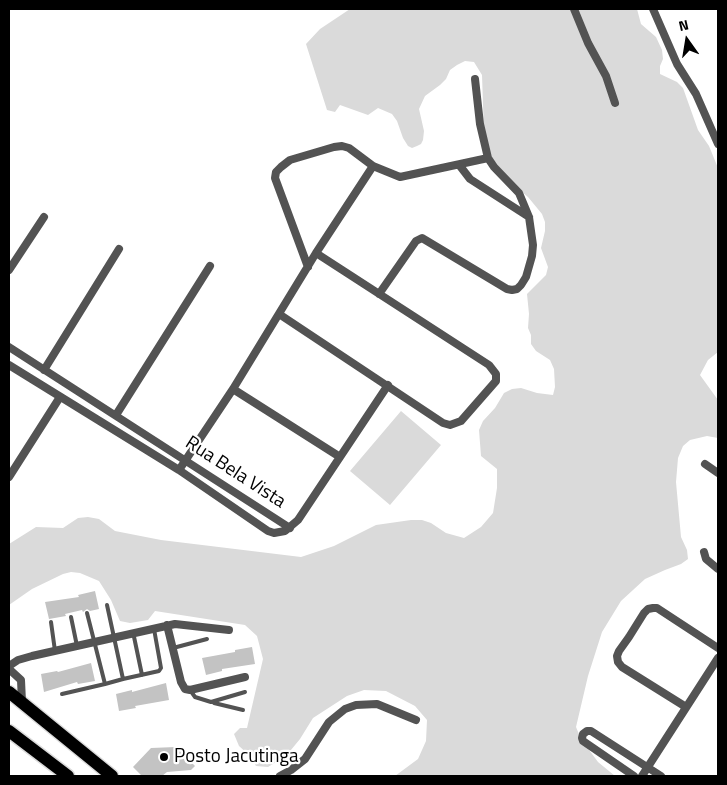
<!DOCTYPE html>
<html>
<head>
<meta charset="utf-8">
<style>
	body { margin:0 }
	#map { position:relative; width:727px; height:785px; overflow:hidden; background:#fff; font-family:"Titillium Web",sans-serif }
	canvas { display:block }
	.frame { position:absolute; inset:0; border:10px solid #000; pointer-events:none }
	.north { position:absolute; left:662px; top:15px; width:50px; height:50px; -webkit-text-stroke:4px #fff; paint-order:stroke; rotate:347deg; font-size:14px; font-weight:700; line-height:20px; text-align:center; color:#000 }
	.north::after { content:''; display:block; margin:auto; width:18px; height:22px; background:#000; clip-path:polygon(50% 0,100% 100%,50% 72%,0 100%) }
</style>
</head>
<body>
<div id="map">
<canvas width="727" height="785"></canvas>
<div class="frame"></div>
<div class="north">N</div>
</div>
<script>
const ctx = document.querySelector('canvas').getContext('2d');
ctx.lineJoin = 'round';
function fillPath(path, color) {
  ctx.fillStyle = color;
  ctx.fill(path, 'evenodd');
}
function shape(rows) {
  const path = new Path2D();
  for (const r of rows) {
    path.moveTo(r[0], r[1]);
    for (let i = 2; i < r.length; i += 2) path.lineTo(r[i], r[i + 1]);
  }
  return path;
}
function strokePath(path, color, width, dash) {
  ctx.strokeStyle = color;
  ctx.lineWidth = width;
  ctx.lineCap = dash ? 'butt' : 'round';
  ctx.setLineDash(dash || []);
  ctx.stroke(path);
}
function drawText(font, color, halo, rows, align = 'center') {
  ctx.font = font + ' "Titillium Web",sans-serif';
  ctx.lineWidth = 4.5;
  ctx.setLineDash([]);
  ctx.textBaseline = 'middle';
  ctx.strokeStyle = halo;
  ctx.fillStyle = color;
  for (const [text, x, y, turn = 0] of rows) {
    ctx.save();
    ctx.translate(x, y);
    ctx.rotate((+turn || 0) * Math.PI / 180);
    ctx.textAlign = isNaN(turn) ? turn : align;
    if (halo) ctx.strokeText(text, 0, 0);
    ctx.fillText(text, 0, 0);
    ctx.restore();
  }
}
const green = shape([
	[350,9,637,9,641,24,656,37,662,50,663,59,660,66,660,74,677,82,683,88,698,130,709,146,718,168,718,352,708,360,700,375,718,400,718,438,707,436,690,440,683,446,678,458,676,482,681,537,687,550,688,559,681,564,665,570,645,579,621,601,602,632,588,676,576,727,581,739,598,762,615,776,395,776,418,759,426,741,427,720,415,706,386,691,364,690,347,696,313,718,300,739,286,756,268,767,256,766,249,755,239,746,234,734,240,728,247,728,263,659,257,636,245,625,155,611,148,620,130,623,120,621,111,600,99,581,80,573,71,572,63,574,32,589,9,605,9,544,36,527,63,528,78,518,88,517,99,519,115,531,161,540,301,557,334,546,376,525,411,520,422,520,431,523,446,533,464,538,481,527,493,513,497,488,497,469,481,456,479,430,483,421,495,408,504,393,512,389,521,388,537,393,553,395,555,387,554,369,550,360,536,351,531,344,531,335,528,328,529,314,527,294,546,275,548,267,541,248,545,231,545,222,542,214,528,197,499,173,491,155,484,133,482,75,474,62,465,61,457,65,450,70,446,79,440,85,425,96,419,109,424,131,423,140,421,144,417,146,412,148,408,146,403,138,397,121,392,114,378,108,368,115,340,105,335,112,327,110,306,44,320,29],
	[401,411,441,445,390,505,350,471]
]);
const building = shape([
	[95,591,99,609,90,611,87,609,83,612,82,610,65,614,66,616,49,619,45,602,79,597,78,595],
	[252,647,255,664,222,669,222,671,206,675,202,658,235,652,235,650],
	[91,663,95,681,78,684,77,682,44,692,41,674,57,671,58,672],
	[166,683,169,700,135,706,136,708,119,711,116,694,132,690,132,692],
	[176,747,195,766,191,770,167,772,162,776,142,776,133,767,151,748]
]);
const service = shape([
	[71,617,77,646],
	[51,622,55,651],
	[133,632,142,675],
	[173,648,207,639],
	[123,679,159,671,161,668,154,629],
	[105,684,123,679,107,605],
	[190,690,195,697,211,702,245,692],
	[62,694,105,684,87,613],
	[214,703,243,710]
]);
const minor = shape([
	[574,9,588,43,606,76,615,103],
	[653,9,677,64,696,94,718,144],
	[460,166,470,179,529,217],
	[308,267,275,178,276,172,281,167,290,160,334,147,342,146,349,148,373,166,400,177,488,158],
	[9,270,44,217],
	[379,294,416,241,422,238,507,289,512,290,517,289,521,285,526,277,532,256,533,245,529,217,519,193,494,167,488,158,480,124,475,79],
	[279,314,443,423,450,425,461,421,496,381,496,374,489,365,316,253],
	[9,347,290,528],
	[9,365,179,470,268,531,274,533,285,531,298,520,388,385],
	[44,370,119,249],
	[233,389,340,457],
	[116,415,210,266],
	[705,464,718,473],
	[179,470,233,389,316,253,373,166],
	[9,477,60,397],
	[704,552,706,559,718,569],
	[167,625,181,682,185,689,190,690,245,677],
	[9,666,18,660,32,656,175,624,229,630],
	[9,669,21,680,22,702],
	[686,707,622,667,618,662,617,656,619,651,629,637,644,613,648,609,653,608,657,608,718,648],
	[280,776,291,770,305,759,329,722,345,709,356,705,377,704,416,720],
	[634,776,583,741,582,738,583,734,587,731,591,731,661,776],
	[642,776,718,658]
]);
const primary = shape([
	[9,692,112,776],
	[9,731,68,776]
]);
const markers = [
	[164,757,5,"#000"]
];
const streetNames = [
	["Rua Bela Vista",235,473,33]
];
const poiNames = [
	["Posto Jacutinga",174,757]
];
fillPath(green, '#dadada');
fillPath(building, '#c3c3c3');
strokePath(primary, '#dbdbdb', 15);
strokePath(service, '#535353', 4);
strokePath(minor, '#535353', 8);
strokePath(primary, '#000', 12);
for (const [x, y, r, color] of markers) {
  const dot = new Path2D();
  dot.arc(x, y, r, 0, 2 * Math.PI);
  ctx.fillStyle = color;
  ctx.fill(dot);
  strokePath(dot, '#fff', 2);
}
drawText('19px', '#000', '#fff', streetNames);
drawText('19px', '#000', '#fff', poiNames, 'left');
</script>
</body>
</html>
